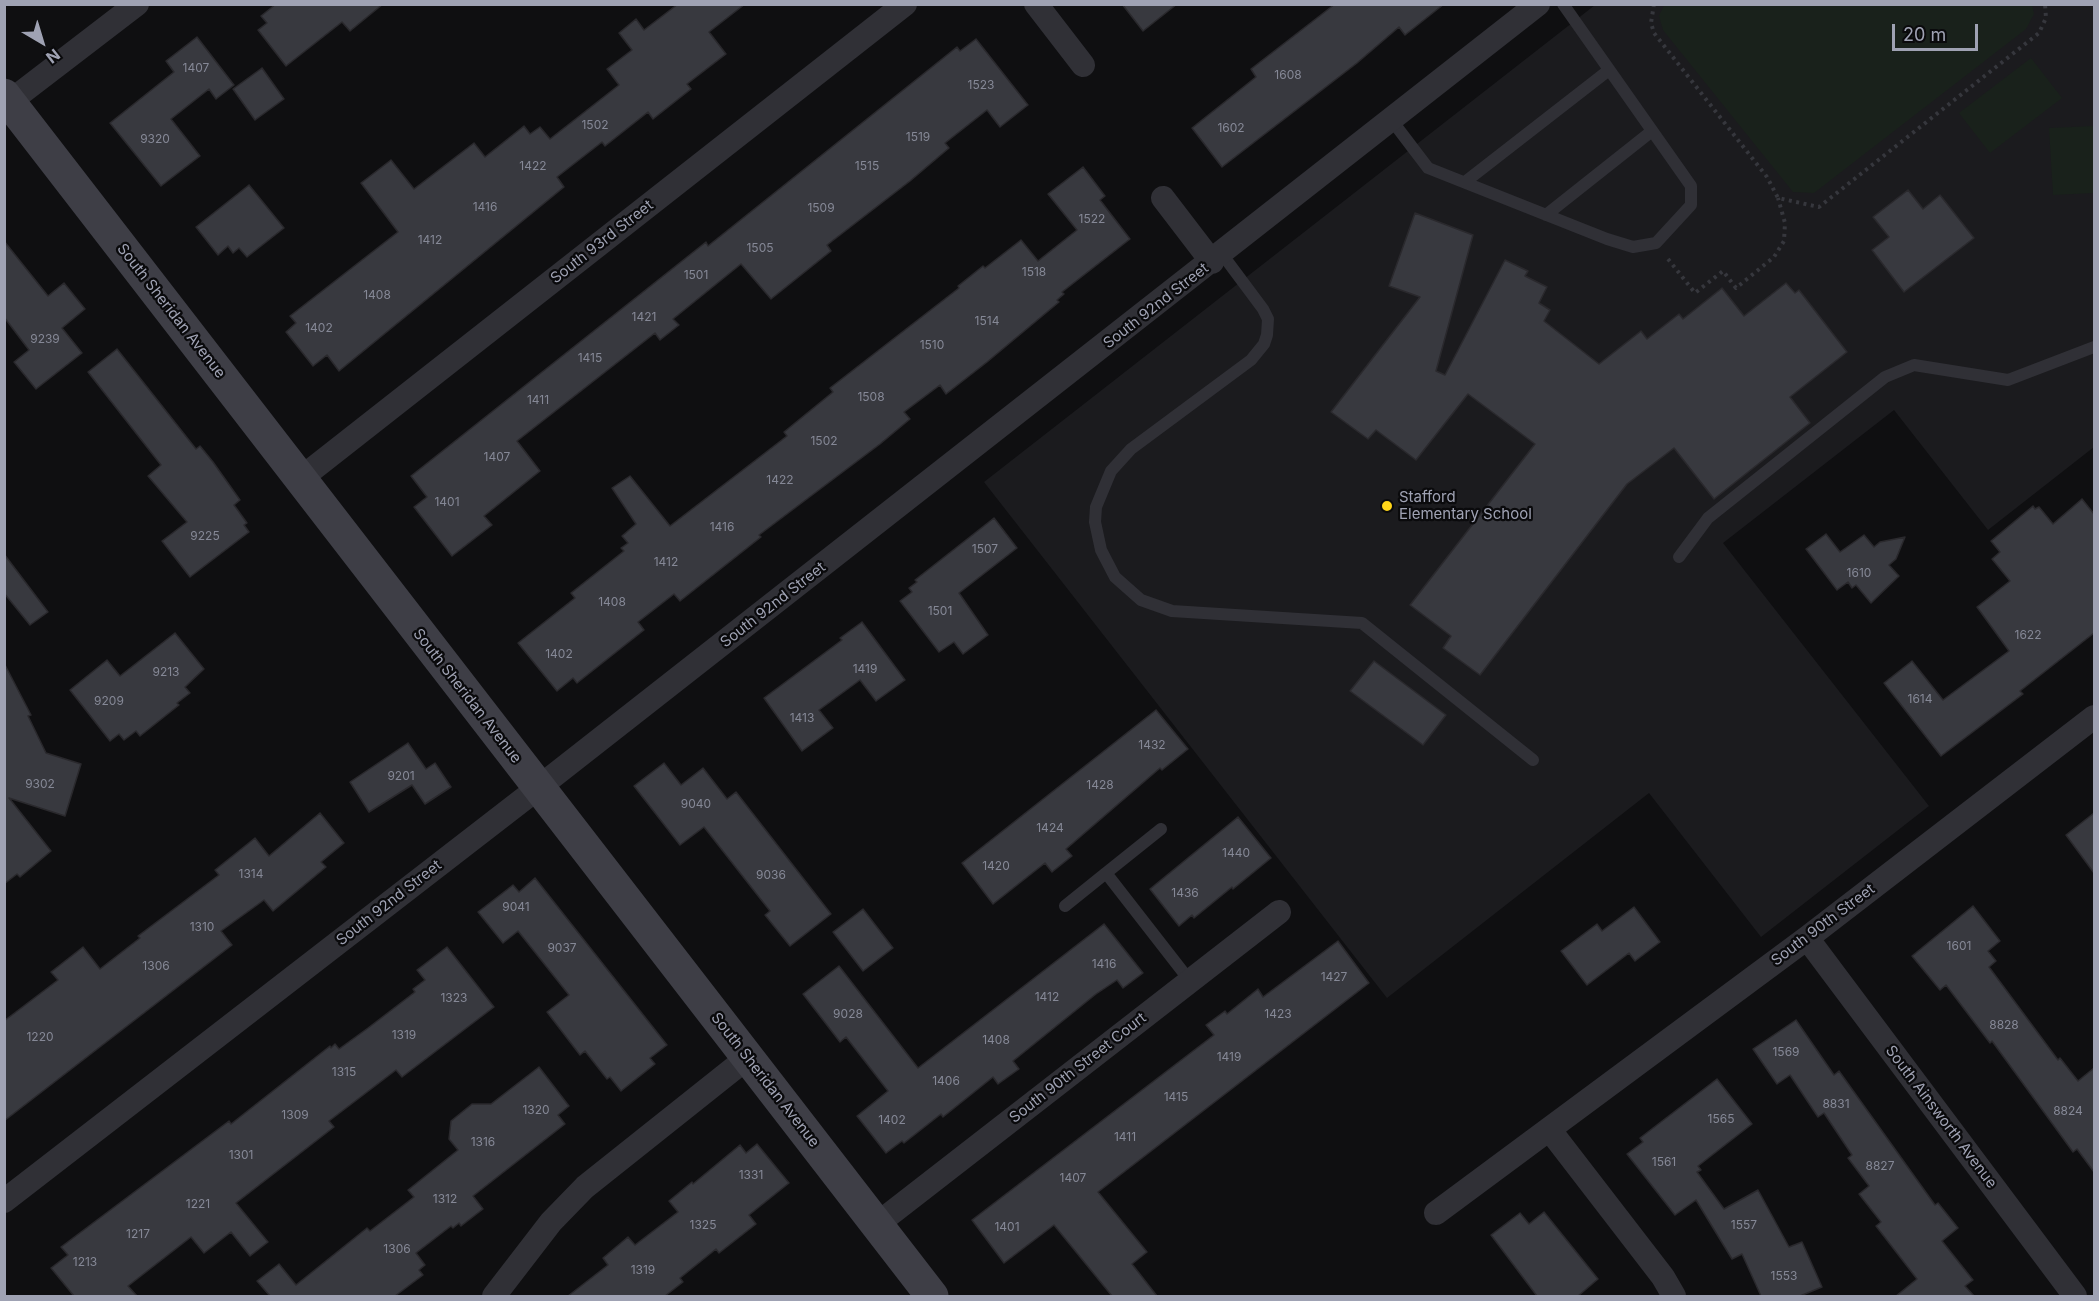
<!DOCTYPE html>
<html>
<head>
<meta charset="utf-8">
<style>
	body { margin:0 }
	#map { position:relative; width:2099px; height:1301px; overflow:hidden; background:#0f0f11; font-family:Inter,sans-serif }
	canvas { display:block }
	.frame { position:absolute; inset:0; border:6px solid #9fa2b3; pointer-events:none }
	.north { position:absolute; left:12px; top:12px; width:60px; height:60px; -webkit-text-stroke:4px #0a0a0c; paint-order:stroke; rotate:142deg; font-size:16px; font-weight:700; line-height:24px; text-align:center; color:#9fa2b3 }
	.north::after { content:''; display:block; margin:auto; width:21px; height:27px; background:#9fa2b3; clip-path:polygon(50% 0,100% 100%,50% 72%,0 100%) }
	.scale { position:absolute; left:1892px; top:24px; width:86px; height:27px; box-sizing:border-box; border:3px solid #9fa2b3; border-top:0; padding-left:8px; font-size:18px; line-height:21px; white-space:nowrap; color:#9fa2b3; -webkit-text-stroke:4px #0a0a0c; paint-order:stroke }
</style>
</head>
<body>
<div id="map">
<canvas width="2099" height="1301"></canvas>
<div class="frame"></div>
<div class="north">N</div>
<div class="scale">20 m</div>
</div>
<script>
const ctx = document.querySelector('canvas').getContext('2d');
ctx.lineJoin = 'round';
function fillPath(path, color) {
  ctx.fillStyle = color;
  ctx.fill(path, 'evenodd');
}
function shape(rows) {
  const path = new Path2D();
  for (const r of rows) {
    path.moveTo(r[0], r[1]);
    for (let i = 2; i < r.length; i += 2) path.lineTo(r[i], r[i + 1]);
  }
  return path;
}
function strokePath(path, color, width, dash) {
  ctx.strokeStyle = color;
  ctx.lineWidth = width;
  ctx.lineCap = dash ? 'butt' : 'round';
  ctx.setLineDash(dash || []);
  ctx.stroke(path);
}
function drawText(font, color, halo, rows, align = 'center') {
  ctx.font = font + ' Inter,sans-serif';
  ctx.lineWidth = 4.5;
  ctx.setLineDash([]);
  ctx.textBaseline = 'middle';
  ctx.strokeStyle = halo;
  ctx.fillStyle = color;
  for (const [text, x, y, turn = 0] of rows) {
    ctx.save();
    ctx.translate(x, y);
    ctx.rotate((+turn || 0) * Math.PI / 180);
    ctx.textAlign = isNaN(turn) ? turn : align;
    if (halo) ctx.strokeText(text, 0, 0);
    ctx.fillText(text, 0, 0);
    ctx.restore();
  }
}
const built = shape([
	[1595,5,2094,5,2094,447,1988,530,1894,410,1723,543,1929,806,1761,937,1649,793,1387,998,984,482]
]);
const green = shape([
	[1664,5,2032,4,2034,14,2026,29,1814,193,1793,192,1663,30,1659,16],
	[2031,58,2062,98,1990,153,1959,113],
	[2094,126,2094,193,2053,195,2049,128]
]);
const building = shape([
	[276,4,383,4,350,31,342,22,286,66,258,30,267,23,261,16,276,4],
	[678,4,745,4,709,32,726,54,687,84,691,89,653,119,648,112,605,146,602,142,557,177,564,187,339,371,327,355,313,366,286,332,296,323,290,316,398,232,361,183,391,160,414,189,474,143,485,157,524,126,530,134,540,127,550,139,619,85,607,69,632,50,619,33,636,19,644,30,678,4],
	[1122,4,1177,4,1143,31,1122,4],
	[1335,4,1444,4,1405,35,1399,27,1357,63,1222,167,1192,128,1256,77,1251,69,1335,4],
	[197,37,234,85,216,99,209,89,171,119,200,156,161,186,110,123,174,72,166,61,197,37],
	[976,39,1028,105,1000,127,987,110,945,143,949,148,910,181,827,245,831,251,771,299,741,264,673,319,679,325,660,340,655,333,517,441,540,471,484,516,492,525,452,556,414,507,427,497,411,476,706,242,708,246,957,47,960,51,976,39],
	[262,68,284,99,255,120,233,89,262,68],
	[1083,167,1105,196,1100,200,1130,239,1062,292,1064,294,1057,300,1059,302,987,362,946,394,940,385,904,412,910,419,880,444,759,535,761,537,680,601,674,594,638,622,644,630,577,683,573,678,557,691,518,643,575,598,571,593,624,551,621,548,628,543,622,536,636,524,612,488,630,476,670,526,787,436,784,432,833,392,830,388,959,288,958,286,983,266,985,268,1021,240,1038,261,1077,230,1048,194,1083,167],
	[249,185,284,228,247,257,239,248,233,253,228,246,218,255,196,227,249,185],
	[1908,190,1923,209,1940,195,1974,238,1904,292,1872,250,1889,237,1873,217,1908,190],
	[1415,213,1473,235,1436,371,1445,375,1505,260,1528,271,1525,276,1547,287,1539,303,1550,310,1544,321,1599,364,1641,331,1647,339,1679,314,1683,319,1722,288,1744,316,1786,283,1795,293,1799,290,1847,352,1790,397,1810,423,1714,499,1674,448,1627,484,1480,675,1443,648,1451,636,1410,605,1535,444,1468,394,1416,460,1376,430,1368,439,1331,412,1420,297,1389,286,1415,213],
	[4,241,48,296,64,283,85,309,62,328,82,353,36,389,14,362,29,350,4,317,4,241],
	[117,349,196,449,200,446,213,462,240,500,234,505,247,523,244,525,249,532,190,577,162,541,187,522,148,476,161,465,88,372,117,349],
	[2082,499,2094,514,2094,633,2020,691,2023,694,1941,756,1884,683,1912,661,1943,700,2009,651,1977,607,2010,581,1992,559,2000,552,1991,541,2033,506,2035,509,2039,507,2053,524,2082,499],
	[994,518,1017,548,959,593,988,635,963,654,954,642,939,652,900,601,912,592,909,588,917,582,915,580,994,518],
	[1826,534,1840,552,1864,535,1874,547,1880,542,1905,537,1896,559,1889,565,1899,576,1871,603,1856,585,1852,588,1848,582,1837,590,1806,549,1826,534],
	[4,554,48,612,30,625,4,593,4,554],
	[862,622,905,680,876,701,860,680,819,710,833,728,802,751,764,698,842,640,840,638,862,622],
	[175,633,204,669,185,687,190,693,177,703,179,705,140,736,136,731,124,740,119,734,110,741,70,690,107,660,120,676,175,633],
	[1374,661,1446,715,1423,745,1350,691,1374,661],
	[4,663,31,715,28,716,46,753,81,764,65,816,9,798,51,851,20,877,17,874,4,884,4,663],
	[1156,710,1188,749,1162,770,1160,768,1066,849,1072,856,1052,872,1045,863,993,904,962,863,1156,710],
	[408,743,426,769,435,763,451,787,425,804,412,785,369,812,350,782,408,743],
	[664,763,681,785,703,768,727,799,736,792,831,914,790,946,765,915,770,911,704,827,680,845,634,786,664,763],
	[320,813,344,843,321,862,326,867,273,911,264,900,221,931,232,945,4,1121,4,1021,58,980,51,972,83,947,100,969,140,938,138,936,219,875,215,870,255,838,269,856,320,813],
	[2094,813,2094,873,2066,835,2094,813],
	[1238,817,1271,858,1233,889,1232,887,1194,918,1192,915,1179,926,1150,889,1238,817],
	[535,878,667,1045,650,1058,655,1064,621,1091,610,1077,607,1079,585,1051,580,1055,547,1012,569,995,518,931,503,943,478,912,513,885,519,892,535,878],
	[1973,906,2000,941,1988,951,1996,961,1989,967,2058,1060,2060,1058,2078,1081,2094,1068,2094,1172,2077,1149,2073,1152,1992,1041,1990,1043,1946,985,1940,990,1912,956,1973,906],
	[1634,907,1660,942,1635,961,1629,953,1587,985,1561,951,1597,924,1602,931,1634,907],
	[863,909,893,948,863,971,833,932,863,909],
	[1104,924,1143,973,1123,988,1117,980,1096,994,1013,1061,1019,1069,998,1084,993,1077,943,1117,941,1114,904,1143,902,1141,886,1153,857,1116,888,1091,846,1037,840,1042,803,994,839,966,918,1068,1104,924],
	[1338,941,1369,983,1098,1192,1147,1252,1132,1264,1157,1296,1112,1296,1054,1225,1004,1263,972,1220,1214,1035,1206,1025,1225,1011,1227,1014,1258,989,1263,997,1338,941],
	[447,947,494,1007,402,1077,396,1070,329,1121,334,1127,236,1203,268,1242,250,1256,231,1232,204,1253,191,1237,128,1286,137,1296,74,1296,51,1268,68,1255,61,1247,229,1121,231,1124,330,1046,331,1048,335,1044,339,1049,368,1028,415,992,413,989,425,980,417,970,447,947],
	[1796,1020,1834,1075,1839,1071,1935,1205,1938,1203,1958,1228,1942,1241,1973,1280,1965,1286,1974,1296,1896,1296,1917,1279,1876,1226,1881,1222,1859,1194,1869,1186,1848,1158,1852,1155,1824,1113,1818,1117,1790,1075,1777,1084,1753,1049,1796,1020],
	[539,1067,569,1106,558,1115,565,1124,473,1196,483,1209,461,1226,459,1223,453,1228,451,1226,416,1253,425,1265,419,1270,423,1275,395,1296,270,1296,257,1281,279,1264,296,1285,367,1228,370,1231,414,1197,408,1190,458,1150,449,1139,451,1121,472,1104,491,1104,539,1067],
	[1717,1079,1752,1124,1698,1166,1701,1170,1697,1172,1724,1209,1758,1190,1789,1247,1802,1242,1822,1287,1800,1296,1761,1296,1742,1254,1732,1259,1696,1200,1675,1215,1627,1154,1643,1142,1640,1138,1717,1079],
	[757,1144,789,1183,749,1215,756,1224,719,1253,716,1249,680,1278,683,1282,665,1296,568,1296,608,1265,603,1258,628,1237,635,1245,678,1212,669,1201,692,1182,693,1184,740,1145,746,1153,757,1144],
	[1544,1212,1598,1279,1578,1296,1537,1296,1491,1235,1520,1213,1529,1224,1544,1212]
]);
const path = shape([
	[1654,4,1651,23,1654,33,1767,177,1778,198,1819,207,2039,33,2046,18,2045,4],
	[1668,259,1695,293,1723,271,1736,288,1774,257,1784,241,1785,223,1778,198]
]);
const lane = shape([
	[1390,118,1428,168,1607,239,1633,247,1656,243,1691,205,1691,186,1563,4],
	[1465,182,1609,70],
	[1546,215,1652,131],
	[1222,254,1263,309,1268,319,1267,335,1264,344,1251,360,1131,449,1111,471,1096,507,1095,522,1101,550,1115,577,1141,600,1172,611,1362,623,1533,760],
	[1679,557,1708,518,1885,377,1914,365,2008,380,2094,347],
	[1106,873,1161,829],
	[1065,906,1106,873,1190,981]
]);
const street = shape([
	[1036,4,1083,65],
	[4,106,137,4],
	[1163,198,1212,262],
	[300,479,905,4],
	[1807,938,2075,1296],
	[1549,1129,1663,1277,1674,1296],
	[4,1201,538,788,1538,4],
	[1436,1213,1807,938,2094,717],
	[876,1225,1279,912],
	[494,1296,551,1222,585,1187,747,1058]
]);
const secondary = shape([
	[4,95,932,1296]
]);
const markers = [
	[1387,506,6,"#ffd519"]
];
const numberNames = [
	["1407",196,68],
	["1608",1288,75],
	["1523",981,85],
	["1502",595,125],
	["1602",1231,128],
	["1519",918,137],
	["9320",155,139],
	["1422",533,166],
	["1515",867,166],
	["1416",485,207],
	["1509",821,208],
	["1522",1092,219],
	["1412",430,240],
	["1505",760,248],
	["1518",1034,272],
	["1501",696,275],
	["1408",377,295],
	["1421",644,317],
	["1514",987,321],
	["1402",319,328],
	["9239",45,339],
	["1510",932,345],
	["1415",590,358],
	["1508",871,397],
	["1411",538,400],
	["1502",824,441],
	["1407",497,457],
	["1422",780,480],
	["1401",447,502],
	["1416",722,527],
	["9225",205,536],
	["1507",985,549],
	["1412",666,562],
	["1610",1859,573],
	["1408",612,602],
	["1501",940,611],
	["1622",2028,635],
	["1402",559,654],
	["1419",865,669],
	["9213",166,672],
	["1614",1920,699],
	["9209",109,701],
	["1413",802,718],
	["1432",1152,745],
	["9201",401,776],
	["9302",40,784],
	["1428",1100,785],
	["9040",696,804],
	["1424",1050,828],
	["1440",1236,853],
	["1420",996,866],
	["1314",251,874],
	["9036",771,875],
	["1436",1185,893],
	["9041",516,907],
	["1310",202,927],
	["1601",1959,946],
	["9037",562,948],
	["1416",1104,964],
	["1306",156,966],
	["1427",1334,977],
	["1412",1047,997],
	["1323",454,998],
	["9028",848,1014],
	["1423",1278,1014],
	["8828",2004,1025],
	["1319",404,1035],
	["1220",40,1037],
	["1408",996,1040],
	["1569",1786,1052],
	["1419",1229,1057],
	["1315",344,1072],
	["1406",946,1081],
	["1415",1176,1097],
	["8831",1836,1104],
	["1320",536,1110],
	["8824",2068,1111],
	["1309",295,1115],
	["1565",1721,1119],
	["1402",892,1120],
	["1411",1125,1137],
	["1316",483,1142],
	["1301",241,1155],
	["1561",1664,1162],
	["8827",1880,1166],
	["1331",751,1175],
	["1407",1073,1178],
	["1312",445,1199],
	["1221",198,1204],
	["1325",703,1225],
	["1557",1744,1225],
	["1401",1007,1227],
	["1217",138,1234],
	["1306",397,1249],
	["1213",85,1262],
	["1319",643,1270],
	["1553",1784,1276]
];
const streetNames = [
	["South 93rd Street",602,242,-38],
	["South 92nd Street",1156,306,-38],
	["South Sheridan Avenue",171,311,52],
	["South 92nd Street",773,605,-38],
	["South Sheridan Avenue",467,696,52],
	["South 92nd Street",389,903,-38],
	["South 90th Street",1823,925,-37],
	["South 90th Street Court",1078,1068,-38],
	["South Sheridan Avenue",765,1080,52],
	["South Ainsworth Avenue",1941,1117,53]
];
const poiNames = [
	["Stafford",1399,497],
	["Elementary School",1399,514]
];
fillPath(built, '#1b1b1e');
fillPath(green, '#19211b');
fillPath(building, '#38393f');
strokePath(building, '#2a292d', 1.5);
strokePath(path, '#36373d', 4, [3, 4.5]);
strokePath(lane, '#303036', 12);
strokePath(street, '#303036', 24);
strokePath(secondary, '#3e3e46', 33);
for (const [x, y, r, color] of markers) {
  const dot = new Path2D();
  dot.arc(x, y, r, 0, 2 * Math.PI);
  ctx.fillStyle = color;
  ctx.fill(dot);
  strokePath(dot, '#0a0a0c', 2);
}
drawText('12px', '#858896', null, numberNames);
drawText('15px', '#9fa2b3', '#0a0a0c', streetNames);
drawText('15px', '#9fa2b3', '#0a0a0c', poiNames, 'left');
</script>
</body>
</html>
